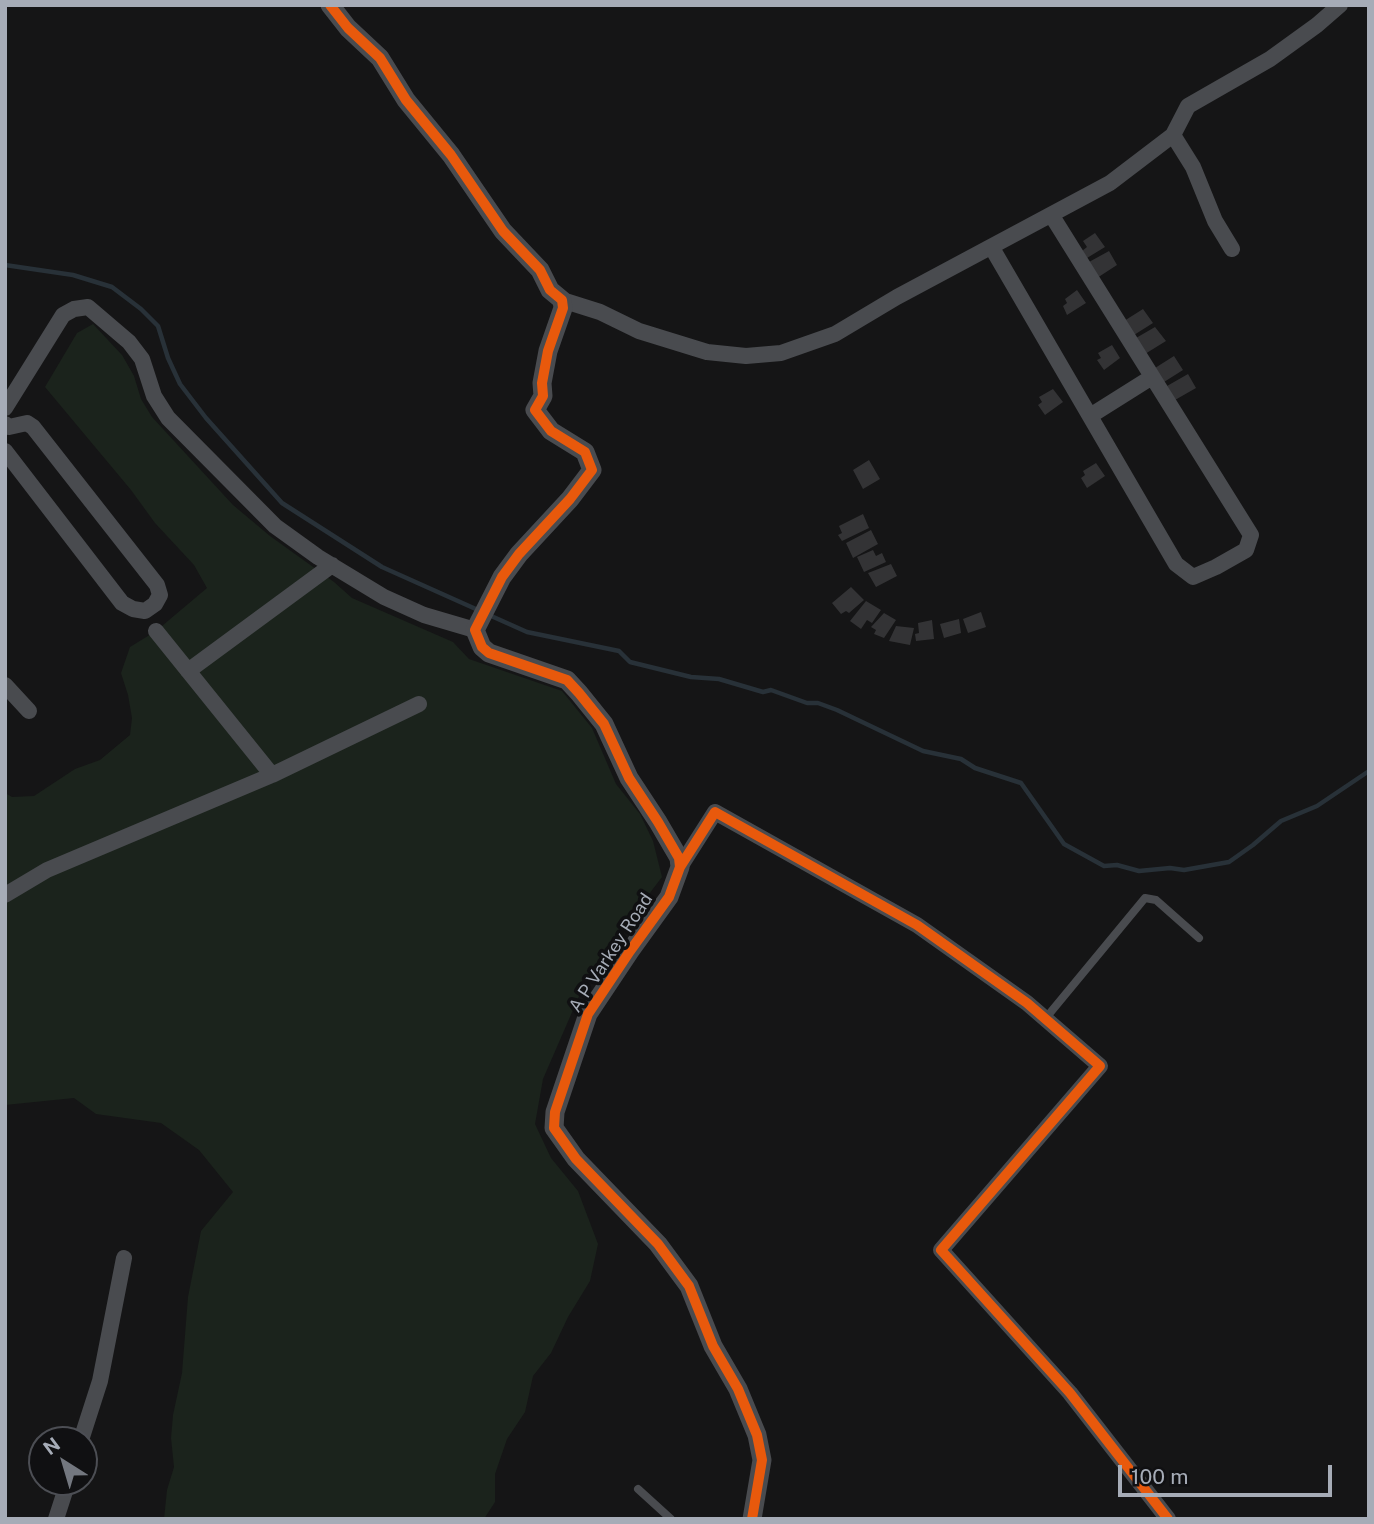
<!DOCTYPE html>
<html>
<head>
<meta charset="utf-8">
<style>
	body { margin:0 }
	#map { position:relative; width:1374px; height:1524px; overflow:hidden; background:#151516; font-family:"Public Sans",sans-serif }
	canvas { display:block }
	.frame { position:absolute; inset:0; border:7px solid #a6acb7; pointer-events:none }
	.north { position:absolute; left:28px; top:1426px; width:70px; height:70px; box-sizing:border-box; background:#101012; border:2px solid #4c4e54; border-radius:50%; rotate:323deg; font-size:19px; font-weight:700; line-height:28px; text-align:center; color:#a6acb7 }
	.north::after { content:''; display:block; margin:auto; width:24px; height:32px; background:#73777f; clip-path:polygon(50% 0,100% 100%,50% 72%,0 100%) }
	.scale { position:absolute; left:1118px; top:1465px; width:214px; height:32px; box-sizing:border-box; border:4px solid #a6acb7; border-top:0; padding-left:9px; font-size:21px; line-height:24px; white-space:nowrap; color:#a6acb7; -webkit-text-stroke:5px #101012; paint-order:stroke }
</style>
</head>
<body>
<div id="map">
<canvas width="1374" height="1524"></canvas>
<div class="frame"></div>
<div class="north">N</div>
<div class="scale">100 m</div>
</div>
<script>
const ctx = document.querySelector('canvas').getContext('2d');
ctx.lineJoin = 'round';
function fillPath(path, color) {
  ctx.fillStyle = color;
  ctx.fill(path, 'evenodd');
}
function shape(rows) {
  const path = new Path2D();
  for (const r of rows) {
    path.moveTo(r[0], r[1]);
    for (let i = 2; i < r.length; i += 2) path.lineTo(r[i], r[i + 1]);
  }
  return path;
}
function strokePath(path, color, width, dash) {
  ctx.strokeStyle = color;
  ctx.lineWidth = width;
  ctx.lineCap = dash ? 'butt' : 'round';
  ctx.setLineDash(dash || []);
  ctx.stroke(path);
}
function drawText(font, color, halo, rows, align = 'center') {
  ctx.font = font + ' "Public Sans",sans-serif';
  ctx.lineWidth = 7;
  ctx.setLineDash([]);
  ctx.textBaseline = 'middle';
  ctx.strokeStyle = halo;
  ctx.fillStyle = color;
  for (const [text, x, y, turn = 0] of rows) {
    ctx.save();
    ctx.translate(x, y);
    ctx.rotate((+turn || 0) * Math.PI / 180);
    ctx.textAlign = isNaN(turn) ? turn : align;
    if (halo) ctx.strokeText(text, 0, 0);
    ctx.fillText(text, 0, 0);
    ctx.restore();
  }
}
const green = shape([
	[93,324,122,355,134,376,141,399,152,417,233,505,270,536,334,582,352,598,453,642,469,659,562,691,592,728,616,784,640,814,653,841,662,877,621,931,604,963,583,987,543,1079,535,1124,551,1158,578,1191,598,1244,590,1281,568,1317,551,1353,533,1376,525,1412,507,1439,495,1474,495,1502,484,1519,164,1519,167,1490,174,1467,171,1438,173,1415,182,1373,188,1297,201,1231,233,1192,199,1150,161,1123,96,1114,74,1098,5,1105,5,793,12,797,34,796,75,769,100,760,130,735,132,718,128,695,121,673,130,647,156,631,207,588,194,565,155,523,131,490,45,387,77,333]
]);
const stream = shape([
	[5,265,73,275,112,287,141,309,158,326,168,358,180,384,206,418,282,503,382,567,478,610],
	[489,615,527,632,619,651,630,662,691,677,719,679,763,692,771,690,807,703,818,703,837,710,923,751,961,759,975,768,1021,783,1064,844,1104,866,1117,865,1139,871,1170,868,1184,870,1229,862,1253,845,1281,821,1317,806,1369,771]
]);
const building = shape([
	[1095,233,1105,247,1087,258,1082,251,1087,247,1083,241],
	[1109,251,1117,265,1097,278,1089,262],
	[1077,290,1086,303,1067,315,1063,306,1067,303,1065,299],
	[1143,309,1153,323,1134,335,1124,321],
	[1155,327,1166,341,1145,354,1136,338],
	[1112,345,1120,358,1104,370,1097,360,1101,358,1098,353],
	[1174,356,1183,370,1164,382,1155,368],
	[1188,374,1196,388,1175,400,1167,386],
	[1053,389,1063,402,1045,415,1038,405,1042,402,1039,397],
	[869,460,880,479,863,489,853,470],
	[1096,463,1105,476,1087,488,1081,478,1085,475,1083,471],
	[863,514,869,528,842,541,838,535,842,533,839,526],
	[871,530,878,544,853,558,846,543],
	[873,550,876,556,882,553,886,562,864,572,857,557],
	[891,564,897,576,876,587,868,573],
	[851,587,864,600,849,613,846,611,841,614,832,603],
	[866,601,881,610,872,623,867,620,861,629,850,621],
	[981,612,986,627,968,633,963,619],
	[884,613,896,620,884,638,874,634,876,630,871,627],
	[959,619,961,633,944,638,940,624],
	[932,620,934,639,916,641,915,634,919,633,918,623],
	[896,626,914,628,910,645,889,641]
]);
const service = shape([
	[1045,1019,1145,898,1156,900,1199,938],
	[638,1489,671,1519]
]);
const minor = shape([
	[1173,135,1193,167,1215,221,1232,249],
	[992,248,1176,564,1193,577,1216,567,1246,550,1251,535,1052,216],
	[562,300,600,312,639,331,707,352,746,356,781,353,835,334,897,297,1110,183,1173,135,1188,106,1270,59,1317,25,1340,5],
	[5,408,63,315,74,309,88,307,129,342,142,359,154,396,168,418,275,526,318,557,384,597,424,615,475,630],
	[1090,416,1152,377],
	[5,424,9,427,27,423,33,427,157,585,160,595,155,604,145,611,133,609,122,603,5,451],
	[156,631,272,775],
	[188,671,332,565],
	[5,685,29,711],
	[680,867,715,812,917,925,1027,1003,1100,1066,941,1250,1070,1393,1168,1519],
	[5,895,47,870,272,775,419,704],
	[81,1440,100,1381,124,1258],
	[56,1519,68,1482]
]);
const tertiary = shape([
	[330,5,348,28,380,58,406,100,451,155,503,231,540,270,550,290,562,300,563,308,548,351,542,383,543,396,535,410,551,431,585,452,592,470,570,499,519,554,502,577,475,630,482,647,489,653,567,680,579,693,604,724,629,778,658,822,679,858,680,867,669,897,630,951,588,1014,555,1112,554,1128,576,1159,658,1244,689,1286,713,1346,738,1389,757,1435,762,1460,752,1519]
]);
const cycleway = shape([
	[330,5,348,28,380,58,406,100,451,155,503,231,540,270,550,290,562,300,563,308,548,351,542,383,543,396,535,410,551,431,585,452,592,470,570,499,519,554,502,577,475,630,482,647,489,653,567,680,579,693,604,724,629,778,658,822,679,858,680,867,669,897,630,951,588,1014,555,1112,554,1128,576,1159,658,1244,689,1286,713,1346,738,1389,757,1435,762,1460,752,1519],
	[680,867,715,812,917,925,1027,1003,1100,1066,941,1250,1070,1393,1168,1519]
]);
const streetNames = [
	["A P Varkey Road",611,953,-57]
];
fillPath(green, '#1b231c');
strokePath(stream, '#283138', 4.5);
fillPath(building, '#333335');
strokePath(service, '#494b4f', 8);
strokePath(minor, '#494b4f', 16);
strokePath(tertiary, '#494b4f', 19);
strokePath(cycleway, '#e8590c', 10);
drawText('18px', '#a6acb7', '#101012', streetNames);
</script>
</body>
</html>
